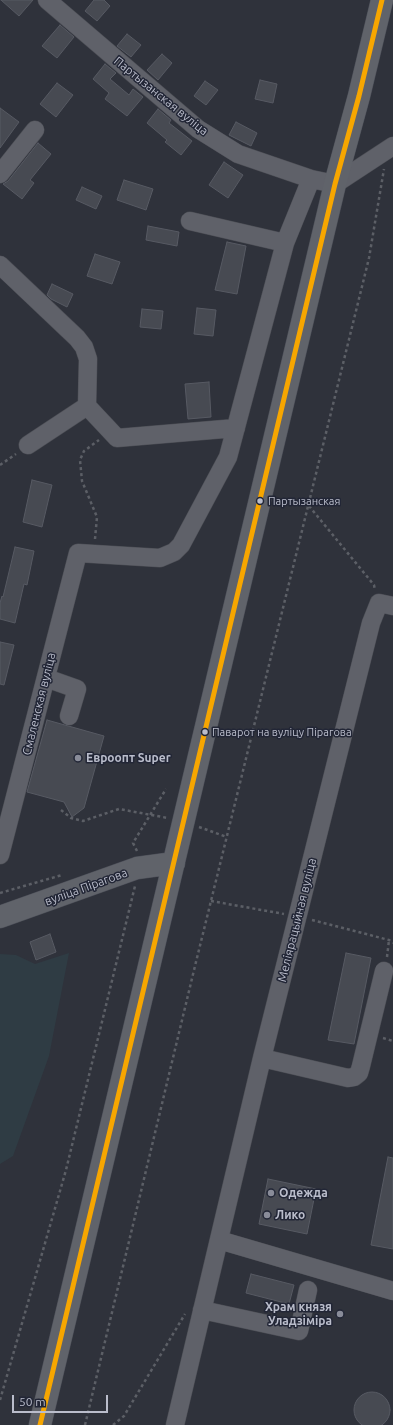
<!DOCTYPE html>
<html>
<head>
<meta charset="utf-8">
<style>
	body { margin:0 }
	#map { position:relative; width:393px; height:1425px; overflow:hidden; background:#2f323b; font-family:Ubuntu,sans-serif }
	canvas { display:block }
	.scale { position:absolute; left:12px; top:1395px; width:96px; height:18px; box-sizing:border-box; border:2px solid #babdcb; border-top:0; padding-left:5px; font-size:12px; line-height:14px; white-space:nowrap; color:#babdcb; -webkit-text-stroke:3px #222636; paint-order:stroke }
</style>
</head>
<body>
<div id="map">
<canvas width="393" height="1425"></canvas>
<div class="scale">50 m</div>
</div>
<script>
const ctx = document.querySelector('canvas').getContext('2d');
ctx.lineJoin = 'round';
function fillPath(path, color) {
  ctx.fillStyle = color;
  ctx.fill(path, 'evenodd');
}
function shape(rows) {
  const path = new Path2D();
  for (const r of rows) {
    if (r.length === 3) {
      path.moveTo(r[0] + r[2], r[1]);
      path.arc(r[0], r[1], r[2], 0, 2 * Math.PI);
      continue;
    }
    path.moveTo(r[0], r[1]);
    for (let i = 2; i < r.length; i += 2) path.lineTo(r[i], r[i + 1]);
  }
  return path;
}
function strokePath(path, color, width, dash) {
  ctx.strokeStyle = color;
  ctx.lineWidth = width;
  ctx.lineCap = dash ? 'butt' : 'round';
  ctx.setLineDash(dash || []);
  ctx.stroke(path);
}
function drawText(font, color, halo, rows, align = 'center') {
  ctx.font = font + ' Ubuntu,sans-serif';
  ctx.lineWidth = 3;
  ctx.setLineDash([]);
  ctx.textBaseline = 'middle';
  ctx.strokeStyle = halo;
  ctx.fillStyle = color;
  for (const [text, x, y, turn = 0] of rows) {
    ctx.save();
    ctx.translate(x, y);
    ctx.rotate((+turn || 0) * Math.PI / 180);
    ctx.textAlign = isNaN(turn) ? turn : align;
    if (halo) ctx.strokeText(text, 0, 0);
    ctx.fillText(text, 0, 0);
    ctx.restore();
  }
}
const green = shape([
	[69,953,49,1056,13,1156,0,1164,0,954,16,955,35,964]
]);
const building = shape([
	[1,0,33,0,19,16,1,0],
	[94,0,104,0,110,6,97,21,85,11,94,0],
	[60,25,74,37,57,58,42,46,60,25],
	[127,34,141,45,131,57,117,46,127,34],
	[162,54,172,63,158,80,147,70,162,54],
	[105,64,116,73,110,79,129,95,133,89,143,97,127,116,105,99,109,93,93,79,105,64],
	[260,80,277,84,273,103,255,99,260,80],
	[205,81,218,90,206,105,194,96,205,81],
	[57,83,73,95,56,117,40,104,57,83],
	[0,108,19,122,0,148,0,108],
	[158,109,171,120,169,123,192,141,181,155,165,142,167,140,147,123,158,109],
	[236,122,257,133,251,146,229,135,236,122],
	[38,143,51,154,30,180,34,183,22,199,3,184,8,181,38,143],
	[224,162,243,175,228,198,209,185,224,162],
	[124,180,153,189,146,210,117,200,124,180],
	[82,187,102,196,96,209,76,200,82,187],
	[148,226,179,232,177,246,146,240,148,226],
	[227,242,246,246,237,294,215,290,227,242],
	[95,254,120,262,112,284,87,276,95,254],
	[52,284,73,294,67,307,51,299,47,295,52,284],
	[197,308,216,310,213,336,194,334,197,308],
	[142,309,163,311,161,329,140,327,142,309],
	[209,382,211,417,188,419,185,384,209,382],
	[32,480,52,485,42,527,23,522,32,480],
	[15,547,34,551,27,585,24,584,15,623,0,619,0,603,2,596,3,597,15,547],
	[0,642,14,645,4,685,0,684,0,642],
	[47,720,104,736,84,808,72,817,64,802,27,792,47,720],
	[50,934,56,952,36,960,30,942,50,934],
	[346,953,371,958,354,1044,328,1040,346,953],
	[388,1157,393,1158,393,1249,371,1245,388,1157],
	[268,1179,316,1189,307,1234,259,1224,268,1179],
	[251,1274,294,1285,289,1304,246,1293,251,1274],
	[372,1410,18]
]);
const path = shape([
	[0,465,16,454],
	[309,506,374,585,375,590],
	[95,539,97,517,82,481,80,460,84,451,99,440],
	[61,810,71,818,83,821,119,809,168,818],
	[199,827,227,837],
	[137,851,133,843,166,789],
	[0,893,62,875],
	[211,901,284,914],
	[312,920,389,940,393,943],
	[387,957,389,940],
	[383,1038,393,1041],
	[0,1400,66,1170,135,886],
	[85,1425,195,966,369,258,384,169],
	[113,1425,124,1416,185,1314]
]);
const minor = shape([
	[47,0,198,129,238,154,311,179,335,184,393,146],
	[0,174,35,130],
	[190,221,285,243],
	[0,265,77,338,84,347,88,359,87,406,117,438,236,428],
	[28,445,87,406],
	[46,678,77,689,69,716],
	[0,855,78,553,160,558,174,552,181,545,228,457,285,243,311,179],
	[262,1058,348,1078,354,1077,359,1073,361,1066,384,971],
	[219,1240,393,1291],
	[202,1310,299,1331,308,1290],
	[175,1425,262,1058,371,623,379,603,393,606]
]);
const major = shape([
	[0,917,137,868,174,863],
	[40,1425,335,184,359,96,382,0]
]);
const bus1 = shape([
	[40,1425,335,184,359,96,382,0]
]);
const markers = [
	[260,501,3.5,"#babdcb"],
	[205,732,3.5,"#babdcb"],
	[78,758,4,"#898c99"],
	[271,1193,4,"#898c99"],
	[267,1215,4,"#898c99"],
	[340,1314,4,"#898c99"]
];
const busNames = [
	["Партызанская",268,501],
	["Паварот на вуліцу Пірагова",212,732]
];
const streetNames = [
	["Партызанская вуліца",161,96,39],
	["Смаленская вуліца",39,704,-76],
	["вуліца Пірагова",86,887,-20],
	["Меліярацыйная вуліца",297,920,-76]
];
const poiNames = [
	["Евроопт Super",86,758],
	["Одежда",279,1193],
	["Лико",275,1215],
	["Храм князя",332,1307,"right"],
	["Уладзіміра",332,1321,"right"]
];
fillPath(green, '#2f3c44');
fillPath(building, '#474a52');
strokePath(building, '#575a63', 1);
strokePath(minor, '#4b4d54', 19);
strokePath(major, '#4c4f58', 23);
strokePath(path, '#5c5f66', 2.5, [3, 3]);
strokePath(minor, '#5f6169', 18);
strokePath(major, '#60636a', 22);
strokePath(bus1, '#f7a600', 5);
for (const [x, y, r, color] of markers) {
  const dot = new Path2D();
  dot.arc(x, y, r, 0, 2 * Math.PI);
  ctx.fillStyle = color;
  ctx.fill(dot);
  strokePath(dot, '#222636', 1.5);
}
drawText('11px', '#babdcb', '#222636', busNames, 'left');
drawText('12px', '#babdcb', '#222636', streetNames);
drawText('bold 12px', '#babdcb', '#222636', poiNames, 'left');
</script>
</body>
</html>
